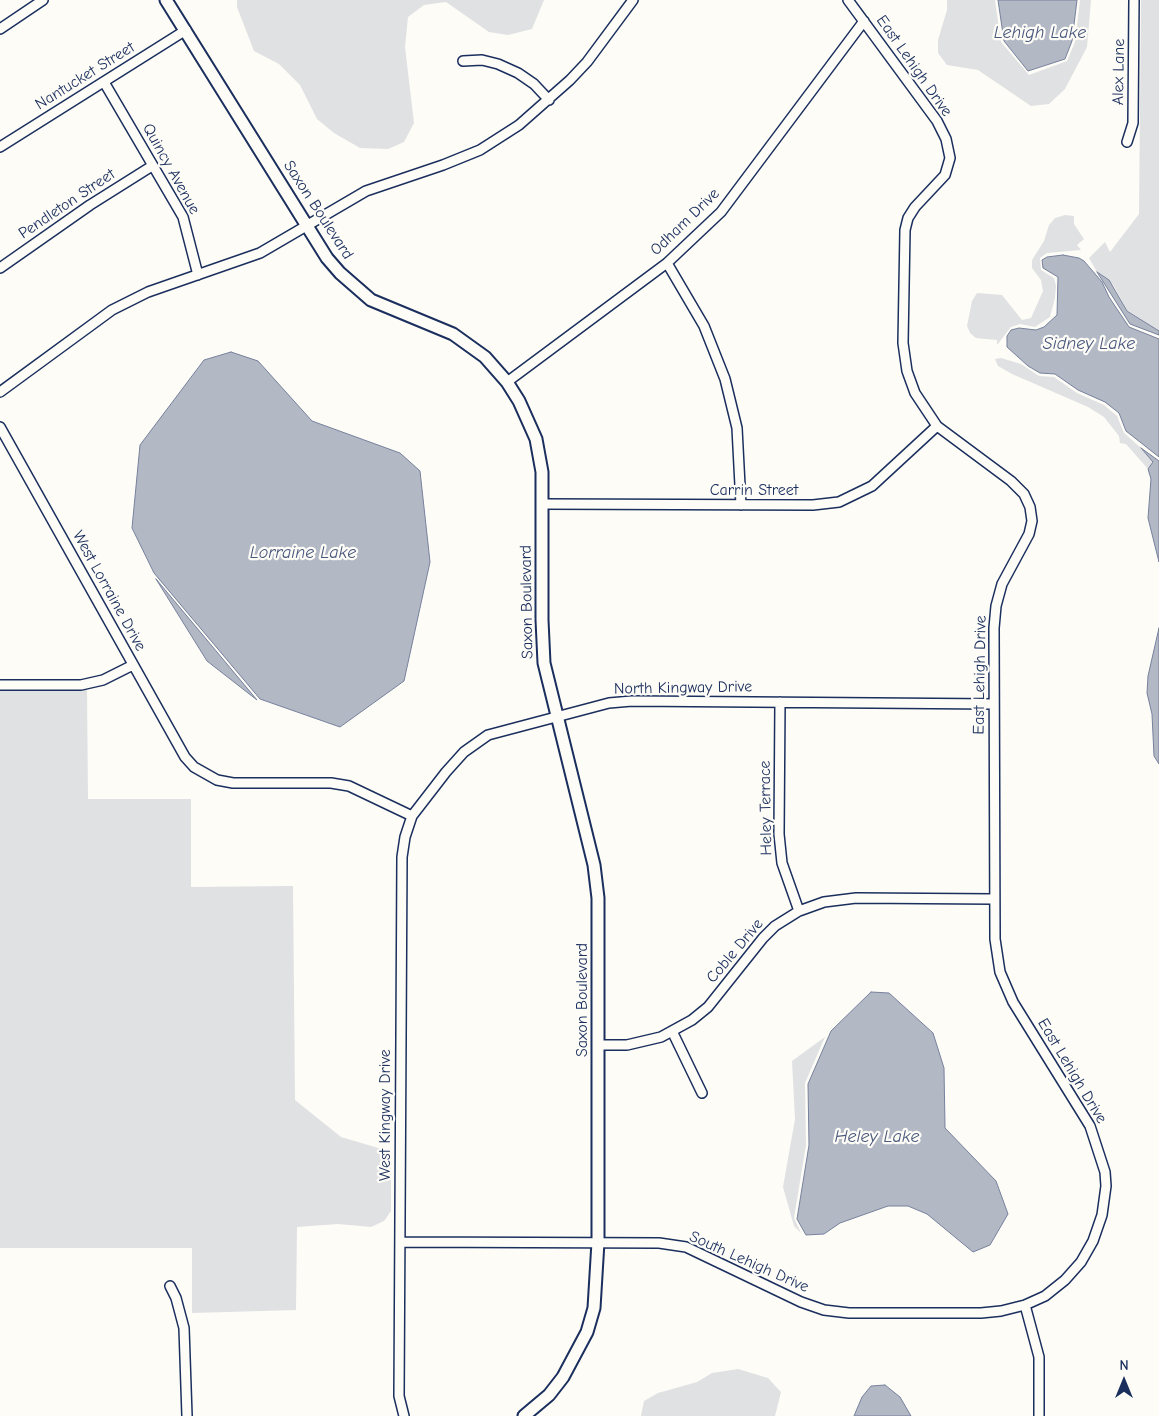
<!DOCTYPE html>
<html>
<head>
<meta charset="utf-8">
<style>
	body { margin:0 }
	#map { position:relative; width:1159px; height:1416px; overflow:hidden; background:#fdfcf7; font-family:"Comic Neue",sans-serif }
	canvas { display:block }
	.north { position:absolute; left:1099px; top:1356px; width:50px; height:50px; -webkit-text-stroke:4px #fdfcf7; paint-order:stroke; rotate:0deg; font-size:14px; font-weight:700; line-height:20px; text-align:center; color:#1b2f5e }
	.north::after { content:''; display:block; margin:auto; width:18px; height:22px; background:#1b2f5e; clip-path:polygon(50% 0,100% 100%,50% 72%,0 100%) }
</style>
</head>
<body>
<div id="map">
<canvas width="1159" height="1416"></canvas>
<div class="north">N</div>
</div>
<script>
const ctx = document.querySelector('canvas').getContext('2d');
ctx.lineJoin = 'round';
function fillPath(path, color) {
  ctx.fillStyle = color;
  ctx.fill(path, 'evenodd');
}
function shape(rows) {
  const path = new Path2D();
  for (const r of rows) {
    path.moveTo(r[0], r[1]);
    for (let i = 2; i < r.length; i += 2) path.lineTo(r[i], r[i + 1]);
  }
  return path;
}
function strokePath(path, color, width, dash) {
  ctx.strokeStyle = color;
  ctx.lineWidth = width;
  ctx.lineCap = dash ? 'butt' : 'round';
  ctx.setLineDash(dash || []);
  ctx.stroke(path);
}
function drawText(font, color, halo, rows, align = 'center') {
  ctx.font = font + ' "Comic Neue",sans-serif';
  ctx.lineWidth = 4.5;
  ctx.setLineDash([]);
  ctx.textBaseline = 'middle';
  ctx.strokeStyle = halo;
  ctx.fillStyle = color;
  for (const [text, x, y, turn = 0] of rows) {
    ctx.save();
    ctx.translate(x, y);
    ctx.rotate((+turn || 0) * Math.PI / 180);
    ctx.textAlign = isNaN(turn) ? turn : align;
    if (halo) ctx.strokeText(text, 0, 0);
    ctx.fillText(text, 0, 0);
    ctx.restore();
  }
}
const green = shape([
	[237,0,544,0,532,29,508,35,489,32,446,2,424,5,408,17,405,47,414,123,404,142,388,149,360,148,334,133,317,119,300,85,279,64,254,51,237,7],
	[947,0,995,0,1001,42,1029,75,1067,61,1075,42,1080,0,1091,0,1087,47,1065,89,1049,104,1031,106,978,70,947,65,938,53,938,40,947,10],
	[1141,0,1159,0,1159,331,1127,310,1115,288,1109,280,1097,272,1089,258,1105,242,1110,252,1139,214],
	[1065,215,1074,216,1074,224,1084,239,1077,245,1081,250,1047,253,1040,258,1041,270,1054,278,1056,286,1055,298,1050,317,1035,327,1020,324,1011,327,997,345,997,340,976,338,970,333,967,326,972,301,977,293,1002,295,1022,320,1031,318,1043,291,1041,280,1032,268,1032,260,1044,241,1049,225,1055,218],
	[1001,358,1021,364,1039,376,1054,377,1077,393,1104,405,1117,416,1124,433,1150,456,1153,462,1148,469,1126,444,1120,443,1119,436,1104,417,1088,407,1012,374,998,366,995,359],
	[87,688,88,799,191,799,191,887,293,886,295,1100,341,1137,385,1150,391,1162,391,1211,384,1221,371,1227,338,1224,297,1227,296,1310,192,1313,192,1248,0,1248,0,691],
	[825,1037,805,1083,806,1145,794,1218,801,1233,794,1226,783,1187,795,1119,792,1061],
	[738,1369,768,1378,781,1392,775,1416,641,1416,644,1401,658,1393,697,1382,712,1373]
]);
const water = shape([
	[998,0,1077,0,1072,41,1065,59,1028,71,1004,41,998,0],
	[1063,255,1079,258,1084,261,1102,282,1109,297,1129,327,1159,339,1159,457,1126,431,1119,413,1105,402,1078,390,1055,374,1040,373,1028,366,1007,347,1007,336,1011,330,1019,328,1036,330,1044,327,1057,315,1058,277,1043,268,1042,260,1047,257,1063,255],
	[1097,272,1109,280,1127,311,1159,331,1159,335,1130,324,1097,272],
	[231,352,258,361,312,421,400,453,420,471,430,562,404,681,340,727,260,699,154,573,132,528,140,445,204,360,231,352],
	[1141,448,1159,461,1159,562,1148,518,1151,479,1148,469,1153,462,1141,448],
	[156,579,257,700,207,661,156,579],
	[1159,628,1159,764,1154,756,1152,714,1147,693,1148,676,1159,628],
	[871,992,889,993,933,1033,944,1068,945,1128,996,1181,1008,1214,990,1245,973,1252,927,1214,908,1206,888,1206,840,1223,824,1234,806,1235,797,1219,809,1145,808,1084,831,1031,871,992],
	[885,1385,900,1397,911,1416,854,1416,862,1397,871,1386,885,1385]
]);
const minor = shape([
	[0,29,43,0],
	[463,61,482,60,498,64,518,73,534,84,549,100],
	[104,82,183,217,198,275],
	[1127,142,1133,123,1134,0],
	[0,147,186,30],
	[667,263,704,326,725,379,737,428,741,505],
	[0,268,90,205,152,166],
	[507,382,667,263,721,212,864,21],
	[0,392,112,310,148,292,260,253,366,191,443,165,480,150,519,125,570,80,587,62,633,0],
	[0,427,185,757,194,767,217,780,233,783,331,783,349,786,412,816],
	[542,504,813,505,839,502,872,486,937,426],
	[0,685,81,685,103,680,133,665],
	[780,702,779,834,782,863,799,911],
	[672,1031,702,1093],
	[598,1045,627,1045,661,1037,692,1020,708,1007,763,938,775,926,799,911,824,902,856,898,993,899],
	[400,1242,659,1243,686,1247,801,1302,824,1310,849,1313,981,1313,1001,1311,1025,1305,1045,1296,1065,1280,1081,1262,1093,1241,1102,1215,1106,1186,1105,1172,1090,1126,1013,1002,1000,972,995,939,994,628,996,606,1002,584,1029,534,1032,521,1030,507,1024,494,1011,481,937,426,915,393,907,371,903,343,905,230,908,218,915,207,945,175,950,158,946,139,937,121,848,0],
	[170,1286,176,1298,184,1328,187,1416],
	[1025,1305,1039,1357,1039,1416],
	[404,1416,399,1396,402,857,405,837,412,816,446,772,464,752,488,735,609,703,632,701,994,704]
]);
const major = shape([
	[166,0,327,258,340,273,371,300,453,334,485,357,507,382,519,401,536,439,542,472,542,620,544,663,594,865,598,898,598,1242,594,1308,587,1332,563,1377,549,1395,524,1416]
]);
const streetNames = [
	["East Lehigh Drive",914,66,55],
	["Alex Lane",1119,72,-89],
	["Nantucket Street",85,76,-32],
	["Quincy Avenue",171,169,61],
	["Pendleton Street",67,204,-34],
	["Saxon Boulevard",318,210,57],
	["Odham Drive",685,222,-44],
	["Carrin Street",754,490],
	["West Lorraine Drive",109,591,61],
	["Saxon Boulevard",527,602,-91],
	["East Lehigh Drive",980,675,-89],
	["North Kingway Drive",683,688,-1],
	["Heley Terrace",766,808,-91],
	["Coble Drive",735,951,-50],
	["Saxon Boulevard",582,1000,-90],
	["East Lehigh Drive",1072,1071,59],
	["West Kingway Drive",385,1115,-90],
	["South Lehigh Drive",749,1262,24]
];
const waterNames = [
	["Lehigh Lake",1040,33],
	["Sidney Lake",1089,344],
	["Lorraine Lake",303,553],
	["Heley Lake",877,1137]
];
fillPath(green, '#e0e1e3');
fillPath(water, '#b3b8c5');
strokePath(water, '#76819c', 1);
strokePath(minor, '#1b2f5e', 12);
strokePath(major, '#1b2f5e', 15);
strokePath(minor, '#fdfcf7', 9);
strokePath(major, '#fdfcf7', 11);
drawText('16px', '#1b2f5e', '#fdfcf7', streetNames);
drawText('italic 18px', '#49587d', '#fdfcf7', waterNames);
</script>
</body>
</html>
